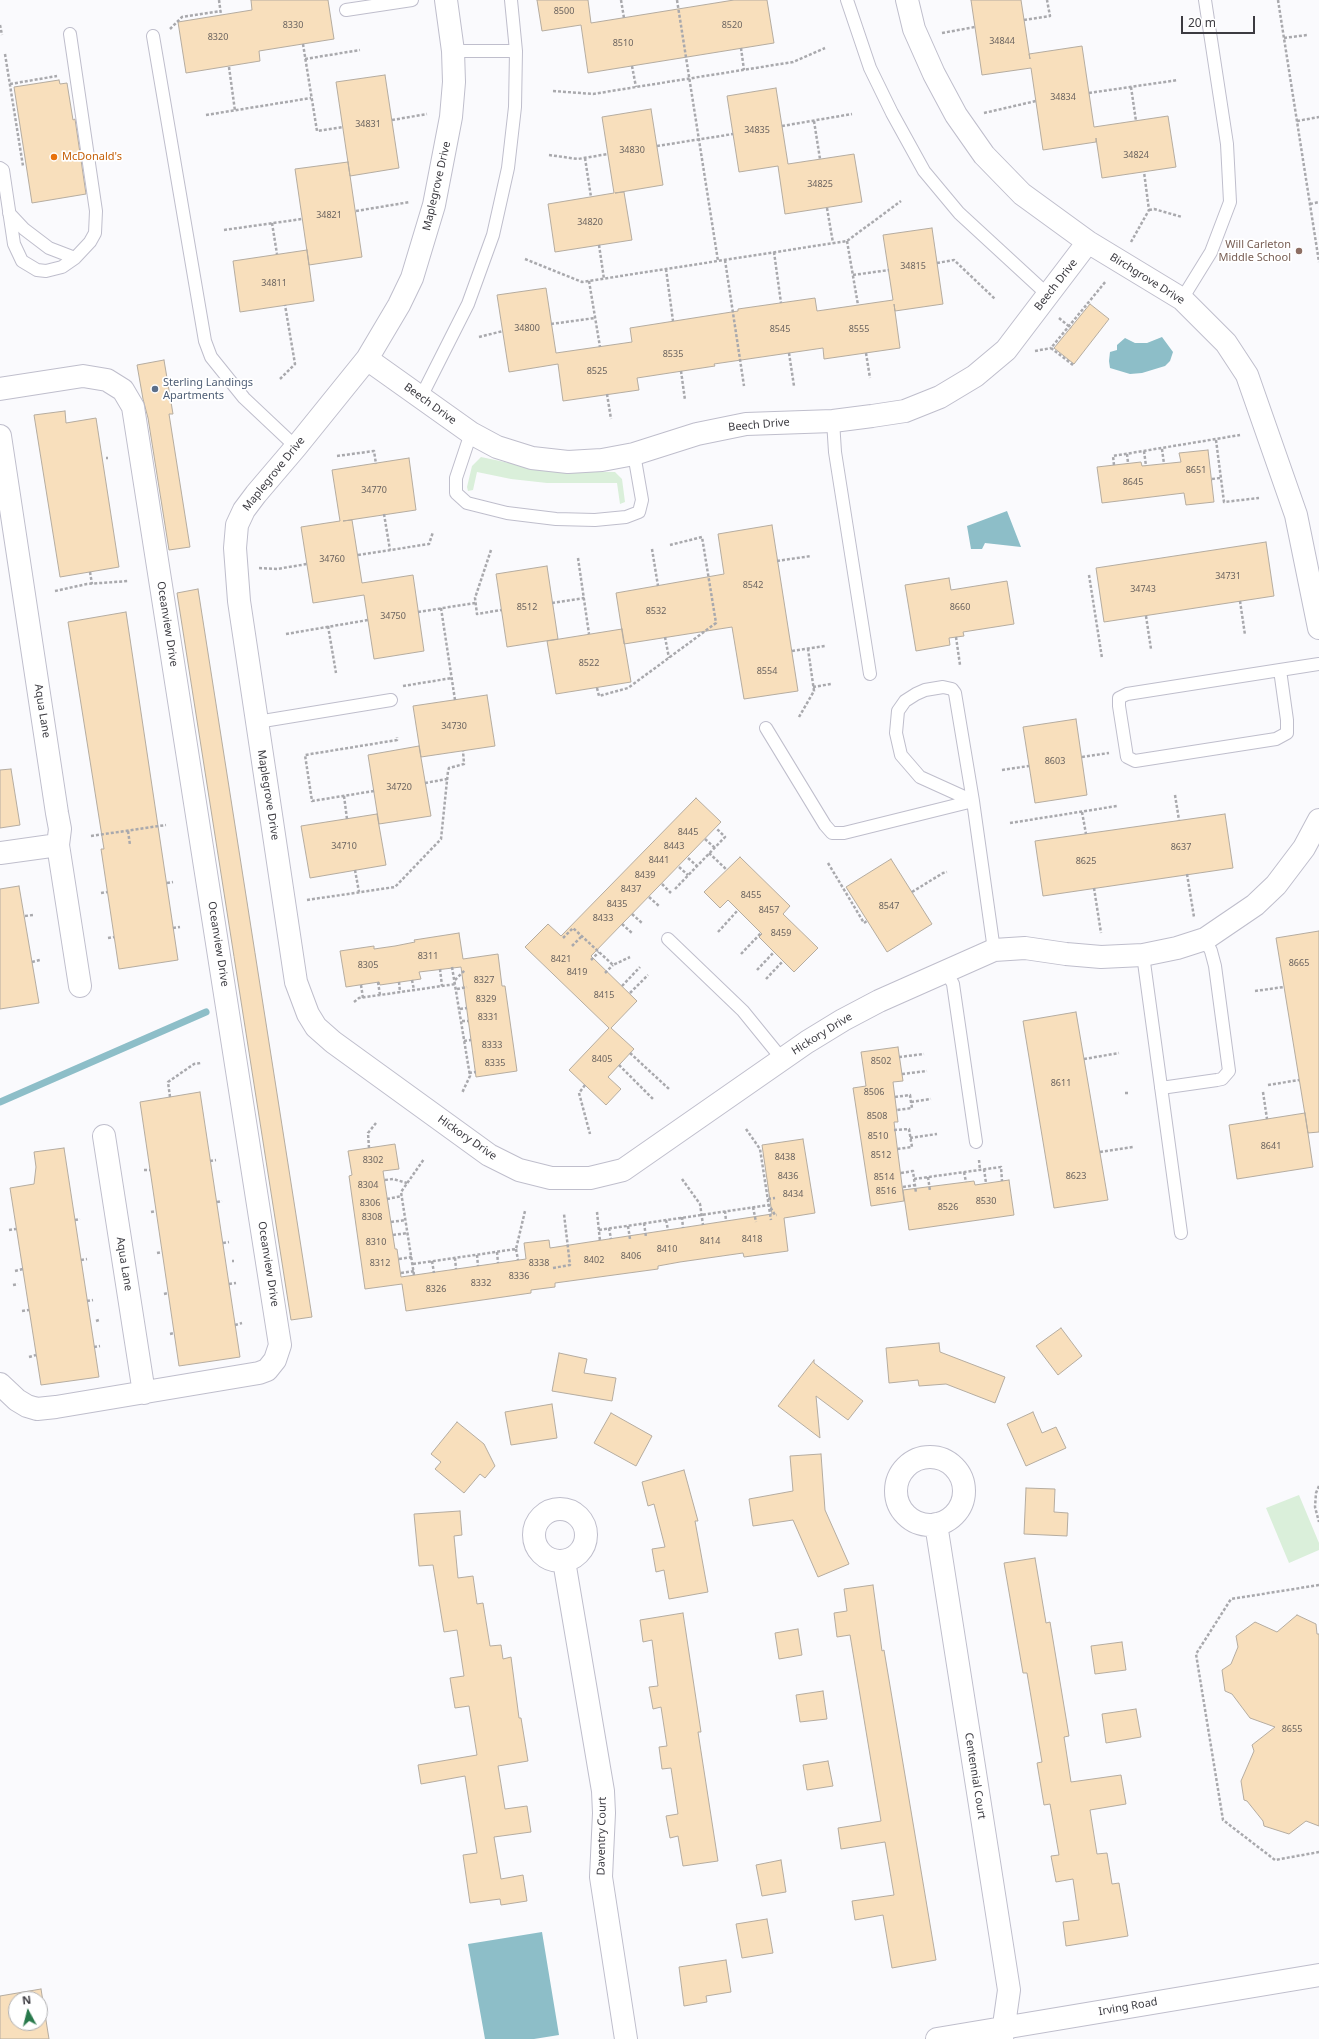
<!DOCTYPE html>
<html>
<head>
<meta charset="utf-8">
<style>
	body { margin:0 }
	#map { position:relative; width:1319px; height:2039px; overflow:hidden; background:#fafafd; font-family:"Noto Sans",sans-serif }
	canvas { display:block }
	.north { position:absolute; left:8px; top:1991px; width:40px; height:40px; box-sizing:border-box; background:#fff; border:1px solid #b1b1b3; border-radius:50%; rotate:353deg; font-size:11px; font-weight:700; line-height:16px; text-align:center; color:#3c3b41 }
	.north::after { content:''; display:block; margin:auto; width:14px; height:18px; background:#28794b; clip-path:polygon(50% 0,100% 100%,50% 72%,0 100%) }
	.scale { position:absolute; left:1181px; top:16px; width:74px; height:18px; box-sizing:border-box; border:2px solid #3c3b41; border-top:0; padding-left:5px; font-size:12px; line-height:14px; white-space:nowrap; color:#3c3b41; -webkit-text-stroke:3px #fff; paint-order:stroke }
</style>
</head>
<body>
<div id="map">
<canvas width="1319" height="2039"></canvas>
<div class="north">N</div>
<div class="scale">20 m</div>
</div>
<script>
const ctx = document.querySelector('canvas').getContext('2d');
ctx.lineJoin = 'round';
function fillPath(path, color) {
  ctx.fillStyle = color;
  ctx.fill(path, 'evenodd');
}
function shape(rows) {
  const path = new Path2D();
  for (const r of rows) {
    if (r.length === 3) {
      path.moveTo(r[0] + r[2], r[1]);
      path.arc(r[0], r[1], r[2], 0, 2 * Math.PI);
      continue;
    }
    path.moveTo(r[0], r[1]);
    for (let i = 2; i < r.length; i += 2) path.lineTo(r[i], r[i + 1]);
  }
  return path;
}
function strokePath(path, color, width, dash) {
  ctx.strokeStyle = color;
  ctx.lineWidth = width;
  ctx.lineCap = dash ? 'butt' : 'round';
  ctx.setLineDash(dash || []);
  ctx.stroke(path);
}
function drawText(font, color, halo, rows, align = 'center') {
  ctx.font = font + ' "Noto Sans",sans-serif';
  ctx.lineWidth = 3.5;
  ctx.setLineDash([]);
  ctx.textBaseline = 'middle';
  ctx.strokeStyle = halo;
  ctx.fillStyle = color;
  for (const [text, x, y, turn = 0] of rows) {
    ctx.save();
    ctx.translate(x, y);
    ctx.rotate((+turn || 0) * Math.PI / 180);
    ctx.textAlign = isNaN(turn) ? turn : align;
    if (halo) ctx.strokeText(text, 0, 0);
    ctx.fillText(text, 0, 0);
    ctx.restore();
  }
}
const green = shape([
	[481,457,547,471,615,472,622,479,625,502,620,504,617,483,547,483,511,479,477,472,473,490,468,491,467,487,472,466],
	[1299,1495,1319,1543,1319,1550,1289,1563,1266,1508]
]);
const water = shape([
	[1162,337,1173,352,1170,361,1165,366,1142,373,1130,374,1110,368,1109,361,1110,352,1117,350,1117,345,1125,338,1135,343,1147,343],
	[1007,511,1021,547,985,543,982,549,971,549,967,526],
	[542,1932,559,2035,534,2039,485,2039,468,1944]
]);
const stream = shape([
	[0,1102,206,1012]
]);
const building = shape([
	[251,0,328,0,334,39,259,51,260,61,186,73,178,22,252,10,251,0],
	[537,0,588,0,591,23,734,0,767,0,774,43,588,73,581,25,542,31,537,0],
	[971,0,1021,0,1030,59,1029,54,1082,46,1094,127,1168,116,1176,167,1102,178,1096,138,1096,142,1043,150,1031,68,982,75,971,0],
	[385,75,399,168,350,176,336,82,385,75],
	[59,80,60,84,67,83,73,120,75,119,86,194,32,203,14,87,59,80],
	[776,88,788,164,854,154,862,202,785,214,778,166,739,172,727,96,776,88],
	[651,109,663,185,615,193,624,192,632,240,555,252,548,204,614,193,602,117,651,109],
	[348,162,362,257,309,265,295,169,348,162],
	[932,228,943,304,895,311,894,304,900,348,824,359,823,348,714,364,715,366,637,378,639,390,563,401,558,364,509,372,497,295,546,288,556,353,632,342,630,328,738,311,738,309,815,298,817,311,893,300,883,235,932,228],
	[307,250,314,301,240,312,233,261,307,250],
	[1090,304,1109,319,1074,364,1054,348,1090,304],
	[164,360,173,414,169,414,190,547,169,550,148,418,143,399,137,365,164,360],
	[65,411,66,423,96,418,119,567,60,577,34,415,65,411],
	[1208,450,1214,502,1186,505,1184,493,1102,503,1097,467,1141,462,1142,466,1181,462,1179,453,1208,450],
	[409,458,416,510,343,521,352,520,362,583,413,575,424,651,374,659,364,595,313,603,301,527,340,521,332,470,409,458],
	[772,525,798,691,744,699,732,627,624,644,616,593,724,574,718,534,772,525],
	[1266,542,1274,596,1104,622,1096,568,1266,542],
	[547,566,558,639,507,647,496,574,547,566],
	[949,578,951,590,1007,581,1014,624,963,632,964,636,949,638,950,645,916,651,905,585,949,578],
	[198,589,312,1317,291,1320,177,593,198,589],
	[126,612,178,960,119,969,101,849,104,849,68,622,126,612],
	[622,629,631,682,556,694,547,641,622,629],
	[487,695,495,746,421,757,413,706,487,695],
	[1076,719,1087,795,1035,803,1023,727,1076,719],
	[419,746,431,816,379,824,368,755,419,746],
	[11,769,20,825,0,828,0,770,11,769],
	[696,798,721,822,591,956,637,1001,611,1028,634,1049,608,1077,621,1089,606,1105,569,1070,609,1028,525,947,548,924,561,936,696,798],
	[377,814,386,865,310,878,301,826,377,814],
	[1225,814,1233,868,1043,896,1035,841,1225,814],
	[740,857,790,906,783,914,818,948,794,972,759,937,762,934,728,900,720,908,704,892,740,857],
	[891,859,932,924,887,952,846,887,891,859],
	[19,886,39,1003,0,1009,0,889,19,886],
	[1319,931,1319,1132,1308,1133,1276,938,1319,931],
	[459,933,463,959,498,954,502,986,505,986,517,1071,476,1077,461,967,419,972,421,979,380,985,379,982,346,987,340,951,374,946,374,949,395,946,415,942,414,940,459,933],
	[1076,1012,1108,1200,1054,1208,1023,1021,1076,1012],
	[898,1047,903,1081,893,1082,898,1122,894,1122,904,1201,871,1206,853,1088,866,1086,861,1052,898,1047],
	[200,1092,240,1357,179,1366,140,1102,200,1092],
	[1305,1113,1313,1167,1237,1179,1229,1125,1305,1113],
	[803,1139,815,1213,784,1218,788,1251,744,1257,743,1253,680,1262,658,1266,658,1269,555,1283,555,1287,531,1290,531,1293,406,1311,402,1284,365,1289,349,1176,352,1175,348,1151,395,1144,399,1169,383,1171,395,1249,397,1249,401,1277,526,1259,524,1243,549,1240,550,1248,772,1214,762,1145,803,1139],
	[64,1148,99,1377,41,1385,10,1188,34,1184,36,1167,34,1152,64,1148],
	[1009,1180,1014,1215,909,1230,903,1190,974,1181,975,1185,1009,1180],
	[1061,1328,1082,1356,1058,1375,1036,1346,1061,1328],
	[939,1343,940,1352,1005,1377,995,1403,946,1384,919,1386,918,1380,889,1383,886,1348,939,1343],
	[559,1353,587,1359,584,1373,616,1378,612,1401,552,1391,559,1353],
	[814,1360,814,1363,863,1401,848,1420,816,1396,820,1438,778,1406,814,1360],
	[552,1404,557,1438,511,1445,505,1412,552,1404],
	[1033,1412,1042,1433,1056,1427,1066,1448,1026,1466,1007,1424,1033,1412],
	[611,1413,652,1436,636,1466,594,1443,611,1413],
	[457,1422,484,1444,495,1466,485,1478,480,1474,464,1493,435,1469,441,1462,431,1454,457,1422],
	[821,1454,825,1510,849,1564,818,1577,793,1520,753,1526,749,1499,793,1491,790,1456,821,1454],
	[684,1470,698,1521,695,1521,708,1592,669,1599,664,1570,656,1572,652,1549,665,1547,654,1504,648,1506,642,1482,684,1470],
	[1026,1488,1055,1489,1054,1512,1068,1513,1067,1536,1024,1534,1026,1488],
	[460,1511,462,1535,454,1536,458,1578,473,1576,477,1604,483,1603,490,1646,501,1645,503,1659,511,1657,519,1718,521,1718,528,1761,498,1766,505,1809,527,1806,531,1832,494,1837,501,1879,523,1875,527,1901,501,1905,500,1899,470,1903,463,1855,477,1853,465,1776,421,1784,418,1765,477,1755,469,1706,455,1708,450,1678,464,1676,457,1630,444,1632,433,1565,419,1566,414,1514,460,1511],
	[1035,1558,1046,1623,1050,1622,1069,1736,1064,1737,1071,1782,1121,1775,1126,1804,1090,1810,1097,1854,1107,1853,1112,1884,1119,1883,1128,1936,1066,1946,1063,1922,1079,1920,1073,1879,1056,1882,1051,1856,1059,1855,1050,1804,1044,1805,1037,1763,1042,1762,1027,1673,1023,1673,1004,1563,1035,1558],
	[873,1585,882,1651,884,1650,936,1960,892,1968,883,1915,855,1920,852,1901,894,1895,885,1842,841,1849,838,1828,881,1821,850,1635,837,1637,834,1613,847,1611,844,1589,873,1585],
	[683,1613,701,1732,698,1732,718,1861,683,1866,678,1836,670,1838,666,1816,678,1814,671,1768,662,1769,659,1747,667,1746,661,1707,653,1709,649,1687,658,1686,652,1640,643,1642,640,1620,683,1613],
	[1297,1615,1316,1624,1317,1634,1319,1634,1319,1826,1306,1821,1289,1834,1264,1826,1263,1821,1247,1801,1244,1800,1241,1781,1254,1751,1252,1745,1275,1727,1250,1718,1232,1694,1225,1691,1222,1670,1231,1664,1238,1647,1236,1636,1255,1622,1277,1632,1297,1615],
	[798,1629,802,1655,779,1659,775,1633,798,1629],
	[1122,1642,1126,1670,1095,1674,1091,1646,1122,1642],
	[823,1691,827,1719,800,1722,796,1695,823,1691],
	[1136,1709,1141,1737,1106,1743,1102,1714,1136,1709],
	[828,1761,833,1786,807,1790,803,1765,828,1761],
	[781,1860,786,1892,762,1896,756,1865,781,1860],
	[767,1919,773,1953,742,1958,736,1924,767,1919],
	[726,1960,731,1992,706,1996,707,2002,684,2006,679,1967,726,1960],
	[41,1989,49,2039,0,2039,0,1996,41,1989],
	[16,1999,40,1999,40,2023,16,2023,16,1999]
]);
const path = shape([
	[219,0,221,15],
	[621,0,624,18],
	[677,0,718,261],
	[1278,0,1319,262],
	[1024,20,1050,16,1047,0],
	[0,25,2,35],
	[170,29,182,17,221,11],
	[942,33,975,27],
	[1284,38,1307,35],
	[303,44,317,131,343,127],
	[741,48,744,70],
	[5,54,23,166],
	[305,59,360,50],
	[632,66,636,87],
	[229,67,235,111],
	[10,84,57,76],
	[1131,87,1136,121],
	[553,91,593,94,636,87,793,62,825,48],
	[1089,93,1178,80],
	[984,113,1036,101],
	[206,115,311,98],
	[392,120,427,114],
	[814,121,820,159],
	[1297,121,1319,117],
	[782,126,852,114],
	[657,146,733,134],
	[549,155,578,159,608,154],
	[585,158,591,197],
	[1310,204,1319,202],
	[827,208,833,243],
	[1149,210,1154,209,1182,217],
	[356,211,410,202],
	[272,223,277,254],
	[224,230,302,219],
	[847,241,858,305],
	[1131,242,1149,210,1144,172],
	[599,245,604,279],
	[774,252,781,303],
	[525,259,582,282,847,241,901,201],
	[725,260,744,386],
	[937,263,954,260,995,299],
	[666,269,673,321],
	[853,275,889,270],
	[589,281,600,347],
	[1059,318,1071,328],
	[551,324,595,318],
	[479,337,503,331],
	[1035,351,1051,348],
	[789,353,794,386],
	[866,353,870,378],
	[1073,365,1051,348,1106,281],
	[681,371,685,400],
	[280,379,295,364,285,305],
	[607,394,611,419],
	[1216,440,1224,502,1259,498],
	[1162,449,1164,464],
	[1144,451,1146,466],
	[1127,454,1128,463],
	[337,456,374,451,376,464],
	[106,458,108,458],
	[1114,465,1113,456,1240,435],
	[1212,479,1220,478],
	[384,514,390,550],
	[652,549,658,586],
	[491,550,475,598,477,614,501,610],
	[358,555,429,544,433,532],
	[578,558,589,634],
	[777,561,811,556],
	[259,568,277,569,307,564],
	[90,572,92,584],
	[1089,575,1102,658],
	[55,591,87,584,128,581],
	[1240,601,1245,635],
	[552,603,584,598],
	[441,608,455,700],
	[418,612,475,603],
	[1146,616,1151,649],
	[328,626,336,673],
	[286,634,368,620],
	[665,637,669,658],
	[956,637,960,665],
	[792,651,825,646],
	[403,686,452,678],
	[813,687,831,684],
	[597,688,599,696,628,688,716,623,702,537,670,545],
	[799,717,814,691,808,649],
	[1082,757,1109,753],
	[1002,770,1029,766],
	[425,783,447,779],
	[374,791,312,801,305,755,397,740,397,737],
	[1175,795,1179,820],
	[344,796,347,819],
	[1082,812,1086,834],
	[1010,823,1117,806],
	[128,831,130,845],
	[91,836,166,825],
	[705,839,715,848],
	[709,853,727,870],
	[688,858,697,866],
	[828,863,864,923,867,921],
	[679,867,688,875],
	[355,870,359,892],
	[1187,874,1194,917],
	[167,883,173,882],
	[662,884,671,893],
	[1094,888,1101,933],
	[675,889,725,837,716,828],
	[912,892,943,873,947,872],
	[101,893,107,892],
	[649,897,659,906],
	[307,900,395,887,441,839,448,771,449,768,464,764,463,751],
	[632,914,642,923],
	[25,916,33,915],
	[622,924,632,933],
	[173,928,180,927],
	[718,932,738,910],
	[108,938,114,937],
	[563,938,573,928,613,965,630,957],
	[572,946,582,936],
	[741,954,761,933],
	[591,960,599,952],
	[32,962,40,960],
	[452,967,470,1076,462,1093],
	[440,969,442,986],
	[757,970,774,952],
	[605,973,613,965],
	[766,979,783,961],
	[412,980,414,990],
	[455,980,465,970],
	[378,982,380,995],
	[399,982,400,992],
	[361,985,363,998],
	[622,986,640,967],
	[457,989,467,987],
	[1255,991,1284,987],
	[630,993,648,975],
	[354,1002,359,998,456,984],
	[460,1009,467,1008],
	[462,1021,468,1021],
	[464,1041,471,1040],
	[630,1053,669,1089],
	[899,1057,924,1054],
	[1084,1059,1119,1053],
	[619,1065,654,1100],
	[469,1073,476,1072],
	[902,1074,927,1071],
	[585,1085,579,1093,590,1134],
	[1268,1085,1299,1080],
	[1263,1092,1267,1119],
	[1125,1093,1129,1093],
	[170,1097,168,1082,194,1064,201,1063],
	[895,1097,910,1095,911,1102,912,1108,897,1110],
	[911,1102,931,1099],
	[746,1129,760,1149,771,1220],
	[894,1130,909,1129,912,1147,897,1149],
	[910,1138,937,1134],
	[369,1148,368,1133,376,1123],
	[1100,1152,1133,1147],
	[979,1160,980,1170],
	[210,1161,216,1160],
	[984,1169,986,1183],
	[144,1170,150,1170],
	[964,1172,966,1182],
	[901,1173,913,1171,916,1193],
	[928,1177,930,1191],
	[682,1179,700,1204,703,1225],
	[914,1179,1001,1167,1002,1181],
	[385,1180,393,1179,407,1183],
	[903,1187,915,1185],
	[387,1199,402,1196],
	[768,1199,775,1198],
	[217,1202,222,1201],
	[753,1207,756,1222],
	[725,1211,726,1221],
	[151,1212,156,1211],
	[597,1212,600,1241],
	[682,1217,683,1228],
	[75,1220,80,1219],
	[666,1220,668,1230],
	[391,1222,406,1220],
	[644,1223,646,1237],
	[628,1226,630,1239],
	[609,1228,611,1239],
	[9,1230,16,1229],
	[599,1230,769,1205,775,1215,777,1215],
	[393,1235,408,1233],
	[223,1243,229,1242],
	[516,1249,518,1260],
	[497,1252,498,1263],
	[157,1253,162,1252],
	[477,1255,478,1266],
	[455,1258,456,1269],
	[399,1259,412,1257],
	[81,1260,87,1259],
	[232,1261,234,1261],
	[432,1261,434,1273],
	[413,1264,516,1249,525,1211],
	[553,1268,570,1265,564,1214],
	[15,1271,23,1269],
	[401,1273,414,1271],
	[414,1275,401,1192,424,1159],
	[229,1284,236,1283],
	[13,1285,18,1284],
	[164,1294,168,1293],
	[87,1301,93,1300],
	[22,1311,29,1310],
	[96,1321,99,1320],
	[235,1325,242,1323],
	[170,1334,174,1333],
	[94,1347,100,1346],
	[29,1357,36,1355],
	[1319,1486,1316,1493,1315,1507,1319,1522],
	[1319,1585,1231,1599,1196,1654,1223,1820,1275,1860,1319,1852]
]);
const lane = shape([
	[847,0,870,68,892,113,924,171,959,213,1048,295],
	[346,10,412,0],
	[153,36,205,341,211,357,244,398,296,447],
	[453,51,516,51],
	[0,168,3,170,14,244,22,261,37,270,46,271,62,267,75,258,90,242,95,233,96,211,70,34],
	[9,213,24,229,49,248,75,258],
	[1182,299,1211,252,1230,202,1227,144,1205,0],
	[421,397,468,304,493,235,508,168,515,107,516,51,511,0],
	[833,421,835,452,870,674],
	[471,433,456,478,456,493,467,503,507,513,556,519,595,520,626,517,639,512,642,500,634,454],
	[1280,670,1287,720,1287,733,1276,739,1135,761,1127,757,1119,706,1119,698,1127,694,1280,670,1319,664],
	[257,722,391,700],
	[766,728,825,825,832,833,844,833,973,801],
	[973,801,920,777,901,755,896,733,898,711,905,701,916,694,925,690,943,687,952,689,955,693,973,801,994,950],
	[668,939,743,1011,782,1059],
	[1143,955,1181,1233],
	[946,971,953,984,976,1142],
	[1161,1088,1217,1080,1222,1079,1229,1071,1215,966,1211,951,1205,939]
]);
const street = shape([
	[446,0,453,51,454,82,451,117,434,205,412,278,399,305,367,359,296,447,256,494,244,510,237,525,235,548,239,601,296,982,308,1014,316,1027,333,1042,489,1155,519,1170,551,1178,590,1178,623,1170,807,1042,843,1020,879,1001,994,950,1025,948,1066,954,1101,957,1143,955,1177,948,1205,939,1255,905,1276,885,1304,848,1319,820],
	[907,0,914,29,934,74,956,115,984,155,1022,194,1088,242,1182,299,1226,343,1247,375,1296,515,1319,628],
	[367,359,471,433,497,447,532,458,568,462,602,460,634,454,697,434,746,424,833,421,872,416,905,411,940,397,975,376,1006,350,1088,242],
	[0,389,83,376,107,380,123,390,133,407,280,1345,275,1360,267,1370,259,1373,56,1407,37,1409,27,1406,17,1400,0,1384],
	[0,436,57,813,60,829,58,845,80,986],
	[0,853,58,845],
	[104,1136,144,1393],
	[930,1491,34],
	[560,1535,26],
	[936,1524,1009,1990,1002,2039],
	[564,1561,603,1791,604,1813,601,1877,626,2039],
	[937,2039,1319,1975]
]);
const markers = [
	[54,157,4,"#e8710a"],
	[1299,251,4,"#8d6e63"],
	[155,389,4,"#5c6f8a"]
];
const numberNames = [
	["8500",564,11],
	["8330",293,25],
	["8520",732,25],
	["8320",218,37],
	["34844",1002,41],
	["8510",623,43],
	["34834",1063,97],
	["34831",368,124],
	["34835",757,130],
	["34830",632,150],
	["34824",1136,155],
	["34825",820,184],
	["34821",329,215],
	["34820",590,222],
	["34815",913,266],
	["34811",274,283],
	["34800",527,328],
	["8545",780,329],
	["8555",859,329],
	["8535",673,354],
	["8525",597,371],
	["8651",1196,470],
	["8645",1133,482],
	["34770",374,490],
	["34760",332,559],
	["34731",1228,576],
	["8542",753,585],
	["34743",1143,589],
	["8512",527,607],
	["8660",960,607],
	["8532",656,611],
	["34750",393,616],
	["8522",589,663],
	["8554",767,671],
	["34730",454,726],
	["8603",1055,761],
	["34720",399,787],
	["8445",688,832],
	["34710",344,846],
	["8443",674,846],
	["8637",1181,847],
	["8441",659,860],
	["8625",1086,861],
	["8439",645,875],
	["8437",631,889],
	["8455",751,895],
	["8435",617,904],
	["8547",889,906],
	["8457",769,910],
	["8433",603,918],
	["8459",781,933],
	["8311",428,956],
	["8421",561,959],
	["8665",1299,963],
	["8305",368,965],
	["8419",577,972],
	["8327",484,980],
	["8415",604,995],
	["8329",486,999],
	["8331",488,1017],
	["8333",492,1045],
	["8405",602,1059],
	["8502",881,1061],
	["8335",495,1063],
	["8611",1061,1083],
	["8506",874,1092],
	["8508",877,1116],
	["8510",878,1136],
	["8641",1271,1146],
	["8512",881,1155],
	["8438",785,1157],
	["8302",373,1160],
	["8436",788,1176],
	["8623",1076,1176],
	["8514",884,1177],
	["8304",368,1185],
	["8516",886,1191],
	["8434",793,1194],
	["8530",986,1201],
	["8306",370,1203],
	["8526",948,1207],
	["8308",372,1217],
	["8418",752,1239],
	["8414",710,1241],
	["8310",376,1242],
	["8410",667,1249],
	["8406",631,1256],
	["8402",594,1260],
	["8312",380,1263],
	["8338",539,1263],
	["8336",519,1276],
	["8332",481,1283],
	["8326",436,1289],
	["8655",1292,1729]
];
const foodNames = [
	["McDonald's",62,157]
];
const streetNames = [
	["Maplegrove Drive",437,186,-77],
	["Birchgrove Drive",1147,279,32],
	["Beech Drive",1056,285,-52],
	["Beech Drive",430,404,36],
	["Beech Drive",759,425,-5],
	["Maplegrove Drive",274,474,-51],
	["Oceanview Drive",167,624,81],
	["Aqua Lane",42,711,81],
	["Maplegrove Drive",268,795,81],
	["Oceanview Drive",218,944,81],
	["Hickory Drive",822,1034,-32],
	["Hickory Drive",467,1138,35],
	["Aqua Lane",124,1264,81],
	["Oceanview Drive",268,1264,81],
	["Centennial Court",975,1776,81],
	["Daventry Court",602,1836,-89],
	["Irving Road",1128,2007,-10]
];
const educationNames = [
	["Will Carleton",1291,245],
	["Middle School",1291,258]
];
const serviceNames = [
	["Sterling Landings",163,383],
	["Apartments",163,396]
];
fillPath(green, '#daefda');
fillPath(water, '#8dbec8');
strokePath(stream, '#8dbec8', 7);
fillPath(building, '#f8dfbc');
strokePath(building, '#b5aca0', 1);
strokePath(lane, '#bfbecc', 14);
strokePath(street, '#bfbecc', 24);
strokePath(path, '#a9a9ad', 2.5, [3, 2]);
strokePath(lane, '#fff', 12);
strokePath(street, '#fff', 22);
for (const [x, y, r, color] of markers) {
  const dot = new Path2D();
  dot.arc(x, y, r, 0, 2 * Math.PI);
  ctx.fillStyle = color;
  ctx.fill(dot);
  strokePath(dot, '#fff', 1.5);
}
drawText('9px', '#6b6460', null, numberNames);
drawText('11px', '#c56008', '#fff', foodNames, 'left');
drawText('11px', '#3c3b41', '#fff', streetNames);
drawText('11px', '#785e54', '#fff', educationNames, 'right');
drawText('11px', '#4e5e75', '#fff', serviceNames, 'left');
</script>
</body>
</html>
